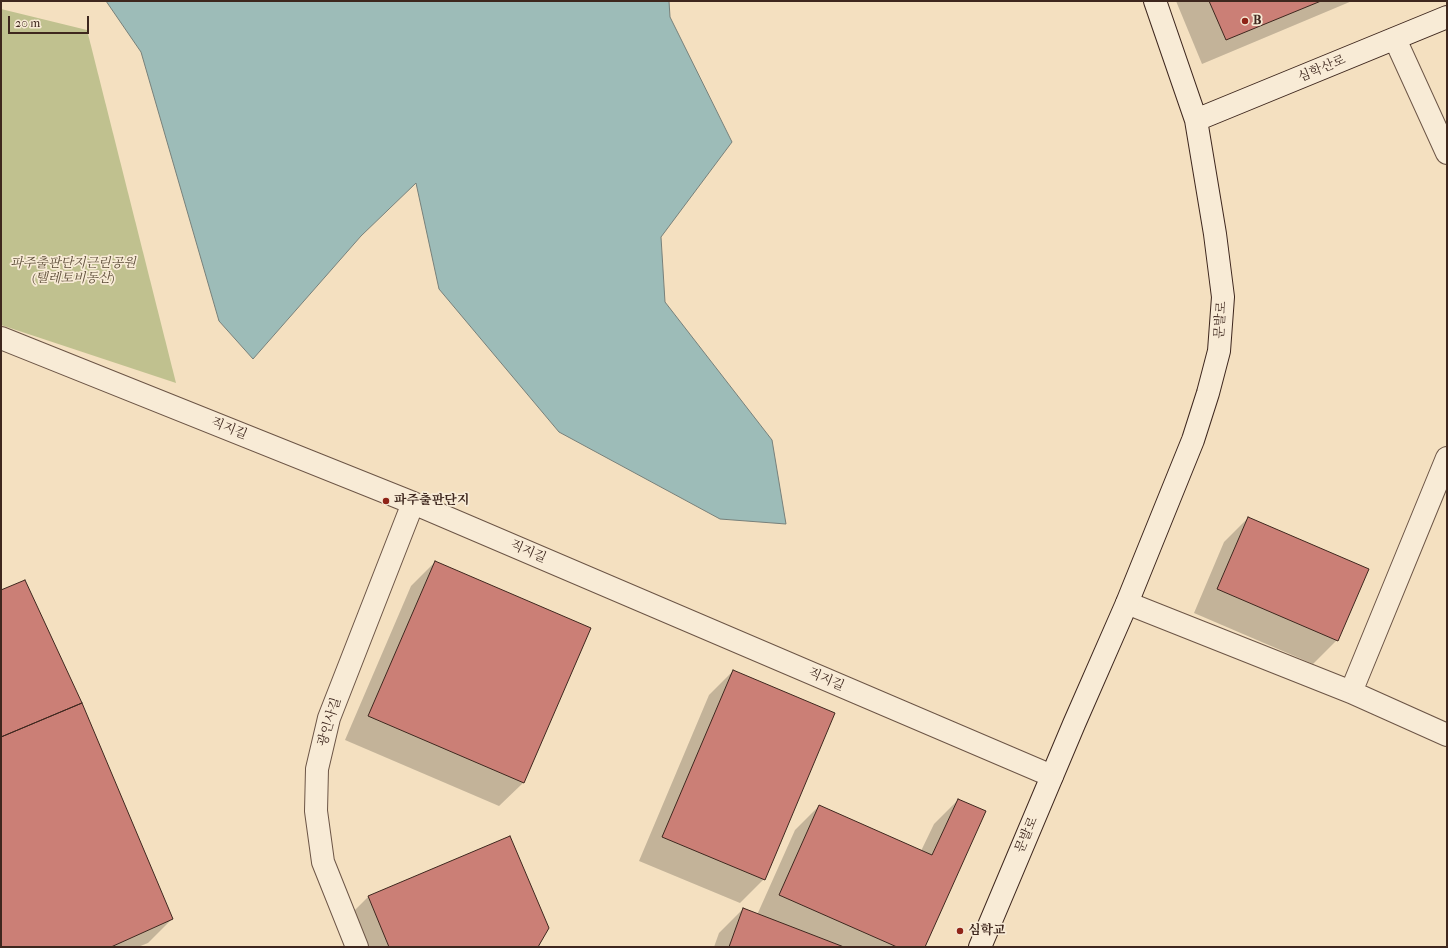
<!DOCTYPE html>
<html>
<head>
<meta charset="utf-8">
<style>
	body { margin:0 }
	#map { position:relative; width:1448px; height:948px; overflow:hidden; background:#f4e0c0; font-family:"IM FELL French Canon",serif }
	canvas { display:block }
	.frame { position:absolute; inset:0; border:2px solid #3e271e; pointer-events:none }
	.scale { position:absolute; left:8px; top:16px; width:81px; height:18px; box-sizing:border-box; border:2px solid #3e271e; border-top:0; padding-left:5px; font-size:12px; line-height:14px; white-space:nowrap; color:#3e271e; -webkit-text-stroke:3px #f8ebd6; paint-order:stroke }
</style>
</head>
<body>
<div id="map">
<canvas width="1448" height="948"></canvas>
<div class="frame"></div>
<div class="scale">20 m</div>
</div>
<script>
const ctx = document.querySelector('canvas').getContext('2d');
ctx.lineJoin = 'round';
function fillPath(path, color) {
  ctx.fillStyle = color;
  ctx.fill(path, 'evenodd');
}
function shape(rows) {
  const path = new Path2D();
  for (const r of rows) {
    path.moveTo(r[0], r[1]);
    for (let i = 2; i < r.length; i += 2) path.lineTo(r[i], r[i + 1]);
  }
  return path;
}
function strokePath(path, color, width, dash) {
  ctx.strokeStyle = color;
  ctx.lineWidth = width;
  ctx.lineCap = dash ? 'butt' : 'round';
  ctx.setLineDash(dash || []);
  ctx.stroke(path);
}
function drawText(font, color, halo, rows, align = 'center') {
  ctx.font = font + ' "IM FELL French Canon","Noto Serif KR",serif';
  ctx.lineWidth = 3.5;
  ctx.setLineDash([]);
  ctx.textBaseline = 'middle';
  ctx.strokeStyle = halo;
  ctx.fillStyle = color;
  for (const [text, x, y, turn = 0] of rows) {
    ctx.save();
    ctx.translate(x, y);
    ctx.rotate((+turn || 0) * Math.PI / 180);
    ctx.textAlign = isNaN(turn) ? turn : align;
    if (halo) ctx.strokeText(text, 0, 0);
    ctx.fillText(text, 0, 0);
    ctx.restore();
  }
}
const green = shape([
	[1,9,87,30,176,383,1,325]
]);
const water = shape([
	[106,1,669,1,670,17,732,142,661,237,665,302,772,440,786,524,720,519,559,432,439,289,416,183,361,236,253,359,219,321,141,52,106,1]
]);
const shadow = shape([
	[1176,1,1352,1,1202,64],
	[1248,518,1337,640,1313,664,1194,613,1224,542],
	[435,562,590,628,523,783,499,806,345,740,411,586],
	[1,591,172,919,148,943,138,947,1,947],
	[733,671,764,879,740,903,639,861,709,695],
	[958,800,924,947,714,947,719,933,743,909,757,915,795,830,819,806,921,851,934,824],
	[368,897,537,947,356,947,344,921]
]);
const building = shape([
	[1209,1,1321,1,1226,40,1209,1],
	[1248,517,1369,569,1338,641,1217,589,1248,517],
	[435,561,591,628,524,783,368,716,435,561],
	[25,580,82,703,1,737,1,590,25,580],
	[733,670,835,713,765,880,662,837,733,670],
	[82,703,173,919,111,947,1,947,1,737,82,703],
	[958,799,986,811,925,947,897,947,779,895,819,805,932,855,958,799],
	[510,836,549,928,538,947,389,947,368,896,510,836],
	[743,908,844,947,729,947,743,908]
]);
const street = shape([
	[1395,39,1447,153],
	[1,338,413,503,1052,776],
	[1127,603,1351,692,1447,735],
	[1351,692,1447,458],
	[357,947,323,862,316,811,317,769,329,718,413,503]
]);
const secondary = shape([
	[1196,120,1447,17],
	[980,947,1074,724,1127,603,1193,440,1208,393,1219,351,1223,297,1215,234,1196,120,1155,1]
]);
const markers = [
	[1245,21,4,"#8f2418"],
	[386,501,4,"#8f2418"],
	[960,931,4,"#8f2418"]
];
const poiNames = [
	["B",1253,21],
	["파주출판단지",394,501],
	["심학교",968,931]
];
const streetNames = [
	["심학산로",1322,69,-22],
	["문발로",1221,320,-86],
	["직지길",229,429,22],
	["직지길",528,552,23],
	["직지길",826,680,23],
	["광인사길",330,722,-73],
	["문발로",1027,835,-67]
];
const parkNames = [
	["파주출판단지근린공원",73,264],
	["(텔레토비동산)",73,279]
];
fillPath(green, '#c0c18f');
fillPath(water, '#9dbcb8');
strokePath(water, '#77807a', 1);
fillPath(shadow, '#0003');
fillPath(building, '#cb7f76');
strokePath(building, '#3e271e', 1);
strokePath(street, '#6c5546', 24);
strokePath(secondary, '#3e271e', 24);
strokePath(street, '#f8ebd6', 22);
strokePath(secondary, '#f8ebd6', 22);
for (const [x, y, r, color] of markers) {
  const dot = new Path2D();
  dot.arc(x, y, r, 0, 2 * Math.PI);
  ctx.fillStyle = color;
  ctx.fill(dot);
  strokePath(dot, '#f8ebd6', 1.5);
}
drawText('bold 13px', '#3e271e', '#f8ebd6', poiNames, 'left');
drawText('13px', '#3e271e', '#f8ebd6', streetNames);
drawText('italic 13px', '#5e4e3a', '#f8ebd6', parkNames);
</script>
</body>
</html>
